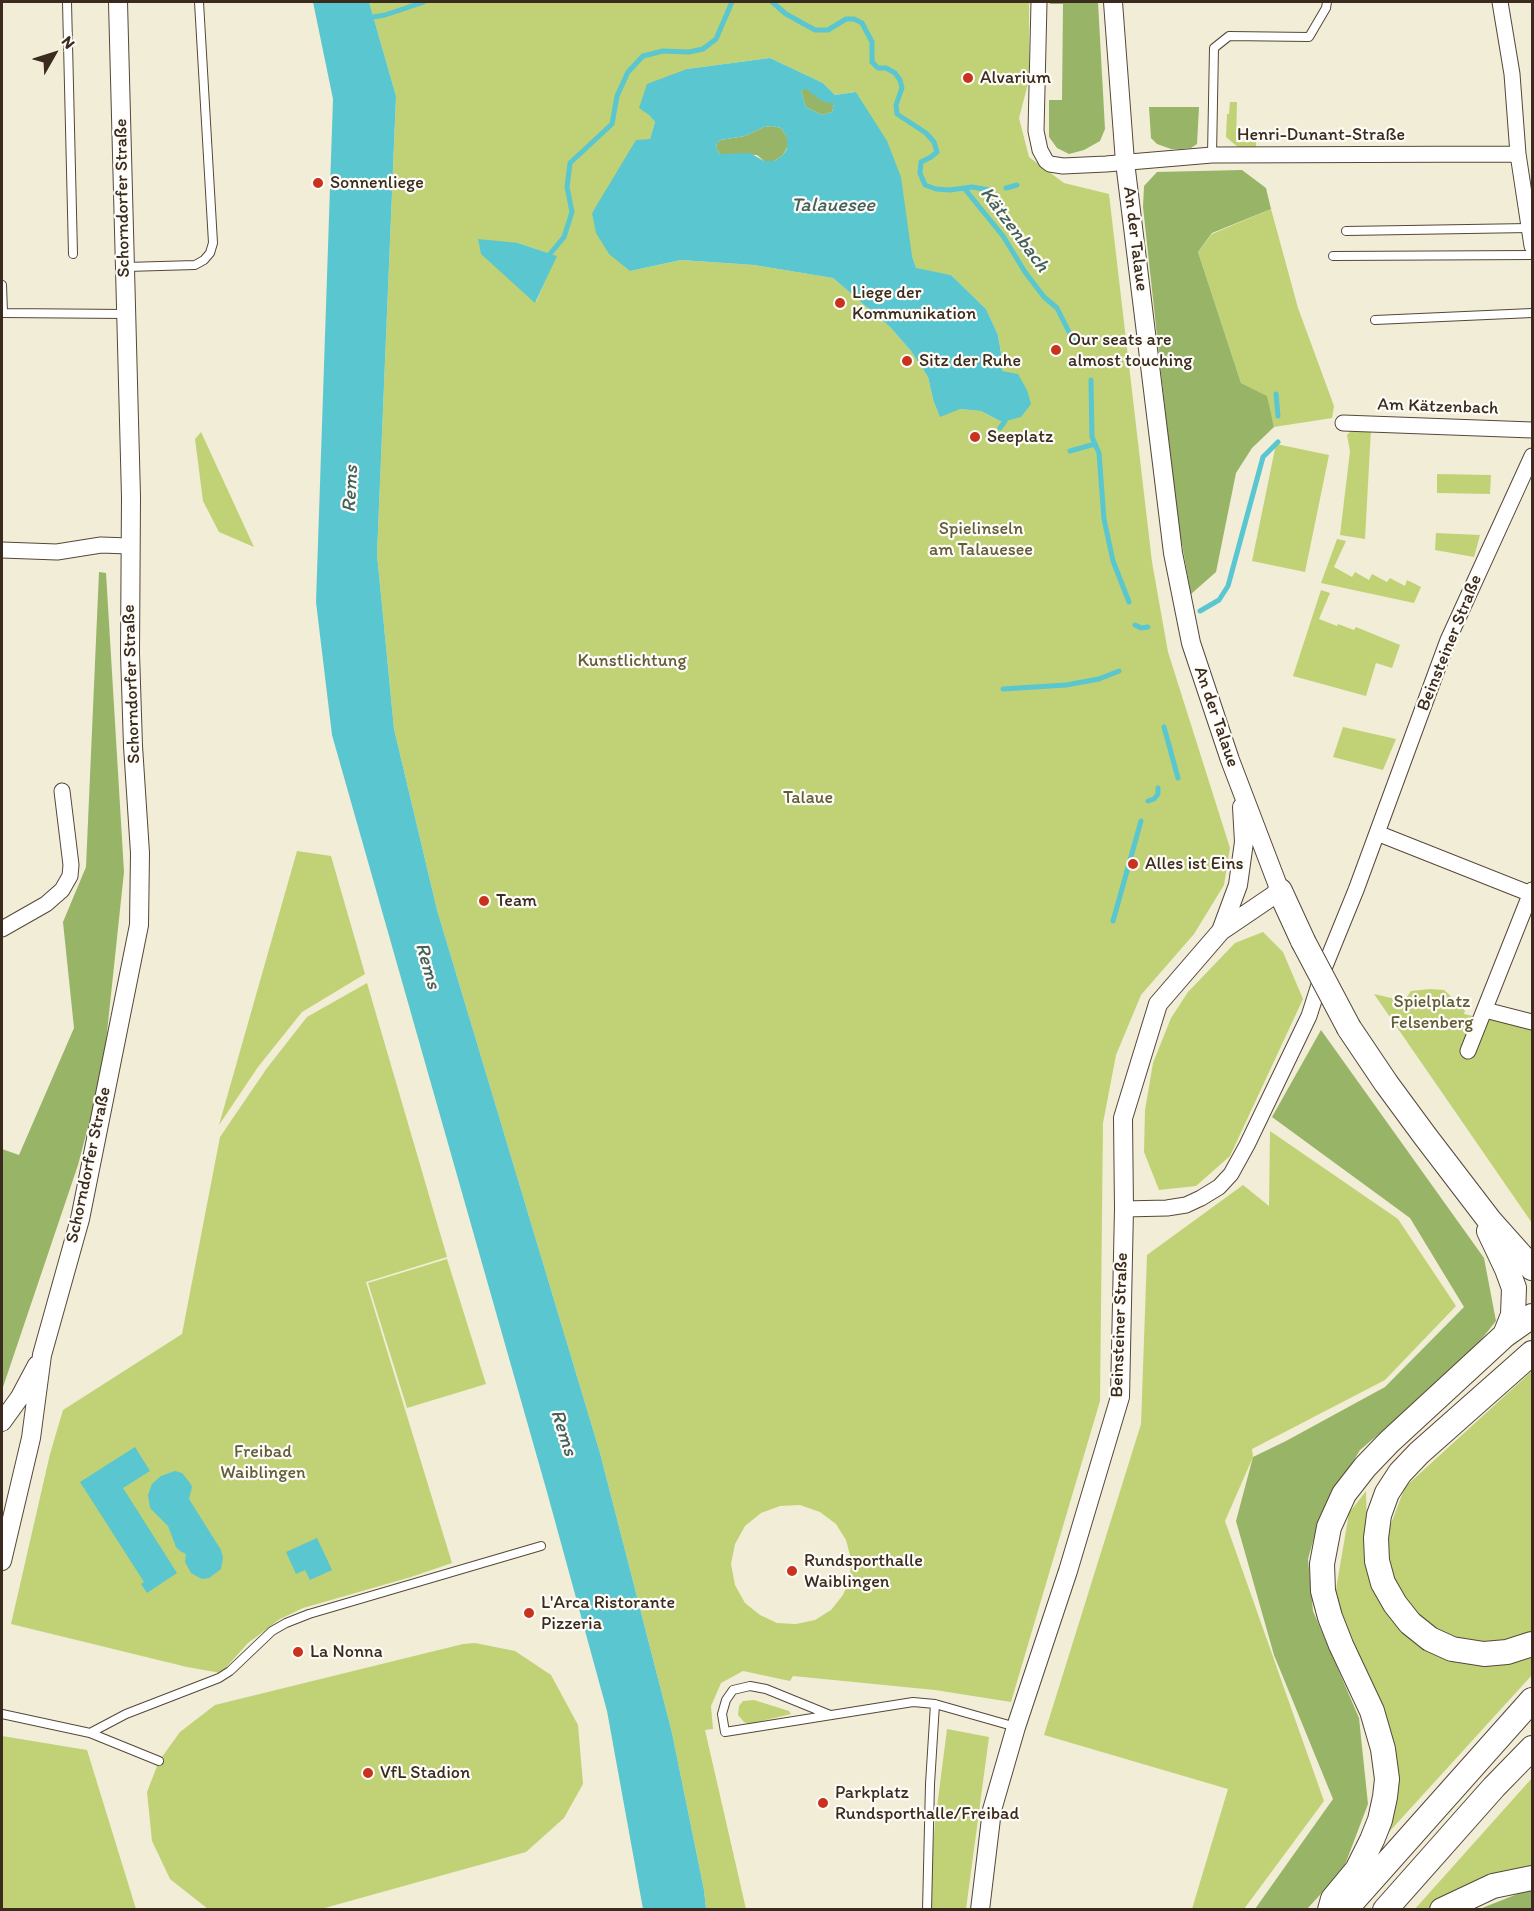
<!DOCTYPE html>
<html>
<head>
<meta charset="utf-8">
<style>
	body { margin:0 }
	#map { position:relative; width:1534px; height:1911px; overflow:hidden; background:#f1edd7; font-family:Itim,sans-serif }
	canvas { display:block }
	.frame { position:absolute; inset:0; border:3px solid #3b2a1e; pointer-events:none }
	.north { position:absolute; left:24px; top:24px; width:60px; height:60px; -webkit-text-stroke:4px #fdfcf7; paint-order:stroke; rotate:51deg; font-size:16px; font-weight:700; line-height:24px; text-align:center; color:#3b2a1e }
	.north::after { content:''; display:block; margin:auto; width:21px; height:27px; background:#3b2a1e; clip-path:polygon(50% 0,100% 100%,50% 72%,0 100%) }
</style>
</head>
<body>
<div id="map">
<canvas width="1534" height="1911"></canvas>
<div class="frame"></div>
<div class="north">N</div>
</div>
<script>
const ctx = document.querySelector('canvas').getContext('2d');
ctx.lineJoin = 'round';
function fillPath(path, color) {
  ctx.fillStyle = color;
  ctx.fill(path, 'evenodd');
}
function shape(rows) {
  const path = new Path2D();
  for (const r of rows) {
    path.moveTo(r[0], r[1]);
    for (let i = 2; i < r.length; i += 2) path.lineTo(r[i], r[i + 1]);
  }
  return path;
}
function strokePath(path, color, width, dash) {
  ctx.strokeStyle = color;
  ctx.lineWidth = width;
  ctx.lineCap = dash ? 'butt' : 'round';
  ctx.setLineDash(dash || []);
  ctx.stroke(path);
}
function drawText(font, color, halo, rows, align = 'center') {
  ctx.font = font + ' Itim,sans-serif';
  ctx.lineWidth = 4.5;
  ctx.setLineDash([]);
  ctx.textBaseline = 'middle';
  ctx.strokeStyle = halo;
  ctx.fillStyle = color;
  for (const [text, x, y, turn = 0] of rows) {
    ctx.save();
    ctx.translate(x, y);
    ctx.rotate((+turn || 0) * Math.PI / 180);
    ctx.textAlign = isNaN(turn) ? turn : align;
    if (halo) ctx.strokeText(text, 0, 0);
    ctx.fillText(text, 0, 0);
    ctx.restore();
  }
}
const green = shape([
	[369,2,1029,2,1029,80,1019,118,1029,157,1064,183,1109,194,1152,562,1168,652,1230,848,1224,885,1194,934,1141,995,1116,1055,1103,1123,1100,1401,1011,1702,935,1690,793,1676,790,1681,743,1671,721,1683,711,1706,713,1729,705,1730,746,1909,706,1909,704,1890,672,1733,600,1453,437,910,394,729,377,554,396,96],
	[770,58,823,83,835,95,856,92,867,110,916,269,951,275,986,309,998,335,1002,358,1002,422,981,411,960,409,933,399,928,377,911,351,890,327,833,278,754,265,681,260,630,271,592,213,609,188,650,139,655,122,649,115,687,69],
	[518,243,556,256,536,302,502,271],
	[800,1505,820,1512,836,1524,846,1540,851,1559,850,1578,843,1595,831,1610,815,1620,796,1624,777,1623,760,1615,745,1603,735,1585,731,1564,735,1544,745,1526,761,1513,780,1506],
	[1230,102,1237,102,1236,142,1256,142,1256,150,1240,149,1226,137,1227,114,1229,114],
	[1271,209,1298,308,1334,406,1332,418,1274,427,1266,396,1241,383,1198,252,1212,234],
	[1353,429,1371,429,1365,539,1340,535,1350,451,1347,435],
	[201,432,254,547,219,532,203,501,195,439],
	[1276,444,1329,455,1305,572,1252,561],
	[1437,474,1491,475,1490,494,1437,493],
	[1436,533,1480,535,1474,557,1435,550],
	[1337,539,1346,541,1334,567,1352,577,1355,572,1369,580,1372,574,1387,582,1390,578,1405,586,1407,580,1421,587,1414,603,1321,583],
	[1321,590,1330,593,1319,619,1337,626,1338,624,1354,630,1356,627,1400,645,1392,668,1376,663,1366,696,1293,676],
	[1343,727,1396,739,1383,770,1333,757],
	[297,851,331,856,365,974,302,1012,258,1067,219,1125],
	[1263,932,1283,952,1303,999,1230,1156,1196,1186,1159,1190,1144,1152,1145,1110,1153,1063,1171,1018,1188,992,1235,943],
	[367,983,447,1257,366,1282,452,1563,411,1577,303,1608,280,1619,248,1643,221,1673,187,1667,11,1624,50,1454,63,1410,182,1334,220,1137,267,1068,307,1017],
	[1430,989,1444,990,1458,1003,1465,1011,1464,1014,1532,1029,1532,1223,1374,994,1404,1001,1411,991],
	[1270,1131,1398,1219,1456,1306,1385,1380,1252,1449,1253,1457,1225,1521,1324,1801,1244,1909,1192,1909,1228,1789,1044,1735,1141,1424,1147,1255,1243,1185,1269,1206],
	[447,1259,486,1384,407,1408,368,1283],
	[1532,1371,1532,1637,1503,1644,1458,1642,1419,1620,1400,1596,1389,1571,1384,1542,1405,1487],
	[1366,1491,1368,1572,1422,1641,1532,1654,1532,1675,1389,1832,1394,1810,1334,1601,1349,1513],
	[475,1643,515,1651,551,1675,578,1725,583,1784,564,1818,526,1852,321,1909,208,1909,170,1879,152,1841,147,1792,159,1761,180,1732,215,1705,463,1644],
	[754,1700,789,1711,791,1714,749,1724,744,1722,738,1715,739,1706,743,1701],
	[947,1729,989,1737,966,1909,928,1910,935,1823],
	[2,1736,87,1750,136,1909,2,1909],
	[1532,1778,1532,1871,1438,1903,1427,1909,1414,1910]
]);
const forest = shape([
	[1050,2,1098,2,1105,129,1100,141,1084,150,1069,154,1057,148,1049,137,1049,100,1062,100,1063,4,1050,4],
	[806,88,834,104,832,112,822,115,806,107,801,91],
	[1149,107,1199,107,1197,144,1191,148,1180,149,1171,149,1157,144,1151,138],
	[772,126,781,128,787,137,787,148,782,156,774,161,764,161,757,155,720,154,716,148,717,143,721,140,745,136,764,127],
	[1242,170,1266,188,1271,209,1212,233,1198,252,1241,383,1267,396,1274,427,1252,448,1236,473,1216,572,1191,594,1180,533,1172,474,1143,207,1144,186,1157,172],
	[99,572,106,573,124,872,103,1070,78,1165,2,1390,2,1149,19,1155,74,1028,63,922,86,867],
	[1321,1030,1484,1258,1496,1321,1464,1361,1360,1450,1320,1516,1308,1559,1313,1611,1359,1718,1368,1804,1343,1870,1307,1909,1255,1909,1333,1799,1274,1655,1236,1521,1253,1457,1286,1441,1385,1387,1464,1307,1410,1218,1272,1117],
	[1525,1891,1532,1891,1532,1909,1477,1910]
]);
const water = shape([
	[313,2,369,2,396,96,377,554,394,729,437,910,600,1453,672,1733,704,1890,706,1909,643,1909,607,1711,547,1492,332,735,316,602,333,99],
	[770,58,823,83,835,95,856,92,887,141,901,177,912,256,916,268,951,275,986,309,998,335,1002,359,1002,371,1018,374,1027,390,1031,404,1021,417,1002,422,981,411,960,409,940,417,933,399,928,377,911,351,890,327,833,278,754,265,681,260,630,271,609,254,596,233,592,213,636,140,650,139,655,122,649,115,639,108,647,84,687,69],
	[806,89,822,101,834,104,832,112,822,115,806,107,801,91],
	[772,126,781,128,787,137,787,149,782,156,774,161,764,161,750,153,720,154,716,148,717,143,721,140,745,136,764,127],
	[478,239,518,243,557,256,535,303,481,254],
	[135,1447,150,1471,123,1488,177,1573,147,1593,141,1584,144,1582,80,1482],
	[175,1471,182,1473,190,1483,192,1487,189,1499,221,1550,223,1558,221,1569,209,1578,202,1579,191,1573,185,1562,186,1554,180,1551,176,1547,168,1526,150,1508,148,1495,152,1484,161,1476],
	[317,1538,332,1570,310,1580,305,1570,296,1574,286,1552]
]);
const stream = shape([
	[772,2,786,14,815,30,828,30,846,19,854,19,862,23,872,42,872,62,878,68,886,68,895,73,900,80,902,88,896,105,897,114,926,133,934,142,937,152,931,157,921,162,920,173,925,185,936,189,950,190,972,187,990,190],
	[367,18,385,15,424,2],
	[964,188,1003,236,1025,272,1044,297,1057,308,1073,340],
	[1006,188,1017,185],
	[550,254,564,237,572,212,567,187,570,163,612,124,617,96,628,72,643,56,663,51,689,52,703,49,716,39,732,2],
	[1091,380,1092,437,1099,453,1104,519,1113,561,1129,602],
	[1276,394,1278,416],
	[1000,428,1005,421],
	[988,434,992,433],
	[1070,451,1095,444],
	[1200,611,1219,600,1228,586,1263,457,1278,442],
	[1135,625,1141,628,1148,627],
	[1003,689,1066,685,1099,679,1119,671],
	[1164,727,1178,778],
	[1148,801,1154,799,1158,794,1158,788],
	[1113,921,1141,821]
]);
const service = shape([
	[67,2,73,254],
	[1212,155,1214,48,1229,36,1309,37,1326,8,1327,2],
	[1346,231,1529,228],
	[1333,256,1532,255],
	[126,267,195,265,204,260,210,253,213,243,199,2],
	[2,285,3,313,126,314],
	[1375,320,1532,313],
	[2,1714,90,1733,126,1714,219,1678,230,1671,272,1631,286,1623,309,1614,541,1546],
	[830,1715,766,1689,750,1686,733,1690,726,1700,722,1714,725,1732,913,1702,935,1704,1016,1727],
	[90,1733,159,1761],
	[927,1910,930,1784,935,1704]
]);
const minor = shape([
	[1039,2,1036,131,1040,150,1046,161,1050,164,1063,166,1106,164,1212,155,1518,154],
	[1500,2,1512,74,1518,154,1532,246],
	[1343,423,1532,430],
	[2,550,57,552,101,545,129,546],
	[1377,833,1531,894],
	[2,929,46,904,62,890,70,876,71,865,62,791],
	[1485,1010,1532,1022],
	[1468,1051,1532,890],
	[1124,1209,1167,1208,1186,1205,1201,1198,1219,1187,1231,1174,1247,1145,1309,1016,1325,966,1356,890,1448,640,1532,456]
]);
const tertiary = shape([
	[1221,931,1238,885,1244,842,1242,807],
	[2,1422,20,1397,37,1365],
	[2,1561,31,1438,42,1355,80,1219,139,925,140,853,133,746,130,653,131,497,118,2],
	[980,1910,992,1810,1016,1727,1068,1571,1120,1397,1124,1209,1123,1118,1158,1004,1221,931,1280,891,1230,760,1191,643,1173,553,1125,162,1113,2]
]);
const trunk = shape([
	[1280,891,1303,941],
	[1349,1028,1386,1083,1425,1136,1490,1221,1532,1268],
	[1489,1231,1507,1269,1514,1288,1513,1315,1505,1335],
	[1532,1353,1419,1453,1400,1473,1387,1493,1379,1515,1376,1538,1377,1561,1383,1583,1395,1604,1410,1623,1430,1639,1452,1649,1484,1654,1507,1652,1532,1644],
	[1330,1910,1333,1899,1357,1870,1372,1840,1380,1820,1385,1797,1387,1779,1383,1749,1372,1711,1341,1645,1330,1617,1323,1591,1322,1564,1329,1527,1344,1494,1365,1467,1389,1442,1505,1335,1532,1316],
	[1345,1910,1532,1700],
	[1385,1910,1494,1787,1532,1748],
	[1442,1910,1493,1886,1532,1878]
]);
const trunkBridge = shape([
	[1303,941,1349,1028]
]);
const markers = [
	[968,78,6,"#c8321e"],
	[318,183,6,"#c8321e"],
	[840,303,6,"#c8321e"],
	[1056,350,6,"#c8321e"],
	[907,361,6,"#c8321e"],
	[975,437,6,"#c8321e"],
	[1133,864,6,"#c8321e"],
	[484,901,6,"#c8321e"],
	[792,1571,6,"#c8321e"],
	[529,1613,6,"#c8321e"],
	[298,1652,6,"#c8321e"],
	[368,1773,6,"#c8321e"],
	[823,1803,6,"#c8321e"]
];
const poiNames = [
	["Alvarium",980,78],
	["Sonnenliege",330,183],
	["Liege der",852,293],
	["Kommunikation",852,314],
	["Our seats are",1068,340],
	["almost touching",1068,361],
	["Sitz der Ruhe",919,361],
	["Seeplatz",987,437],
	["Alles ist Eins",1145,864],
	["Team",496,901],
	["Rundsporthalle",804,1561],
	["Waiblingen",804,1582],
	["L'Arca Ristorante",541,1603],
	["Pizzeria",541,1624],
	["La Nonna",310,1652],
	["VfL Stadion",380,1773],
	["Parkplatz",835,1793],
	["Rundsporthalle/Freibad",835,1814]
];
const streetNames = [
	["Henri-Dunant-Straße",1321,135],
	["Schorndorfer Straße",123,198,-91],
	["An der Talaue",1135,239,83],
	["Am Kätzenbach",1438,407,2],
	["Beinsteiner Straße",1450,643,-68],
	["Schorndorfer Straße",132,684,-92],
	["An der Talaue",1216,717,71],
	["Schorndorfer Straße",89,1165,-78],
	["Beinsteiner Straße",1120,1325,-88]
];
const parkNames = [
	["Spielinseln",981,529],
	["am Talauesee",981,550],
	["Kunstlichtung",632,661],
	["Talaue",808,798],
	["Spielplatz",1432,1002],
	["Felsenberg",1432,1023],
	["Freibad",263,1452],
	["Waiblingen",263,1473]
];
const waterNames = [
	["Talauesee",833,206],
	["Kätzenbach",1014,230,53],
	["Rems",351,489,-87],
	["Rems",427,966,74],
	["Rems",563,1433,72]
];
fillPath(green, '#c0d275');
fillPath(forest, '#98b466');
fillPath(water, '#59c6d0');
strokePath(stream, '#59c6d0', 5);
strokePath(service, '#56473a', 10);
strokePath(minor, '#56473a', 17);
strokePath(tertiary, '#56473a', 20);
strokePath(trunk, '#56473a', 26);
strokePath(service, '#fff', 8);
strokePath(minor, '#fff', 15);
strokePath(tertiary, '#fff', 18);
strokePath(trunk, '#fff', 24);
strokePath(trunkBridge, '#56473a', 26, []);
strokePath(trunkBridge, '#fff', 24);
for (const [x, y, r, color] of markers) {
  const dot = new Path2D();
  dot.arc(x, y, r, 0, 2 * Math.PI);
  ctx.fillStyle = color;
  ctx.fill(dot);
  strokePath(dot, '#fdfcf7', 2);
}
drawText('18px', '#3b2a1e', '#fdfcf7', poiNames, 'left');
drawText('18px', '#3b2a1e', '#fdfcf7', streetNames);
drawText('18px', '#635c38', '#fdfcf7', parkNames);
drawText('italic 20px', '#46615c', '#fdfcf7', waterNames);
</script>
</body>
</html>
